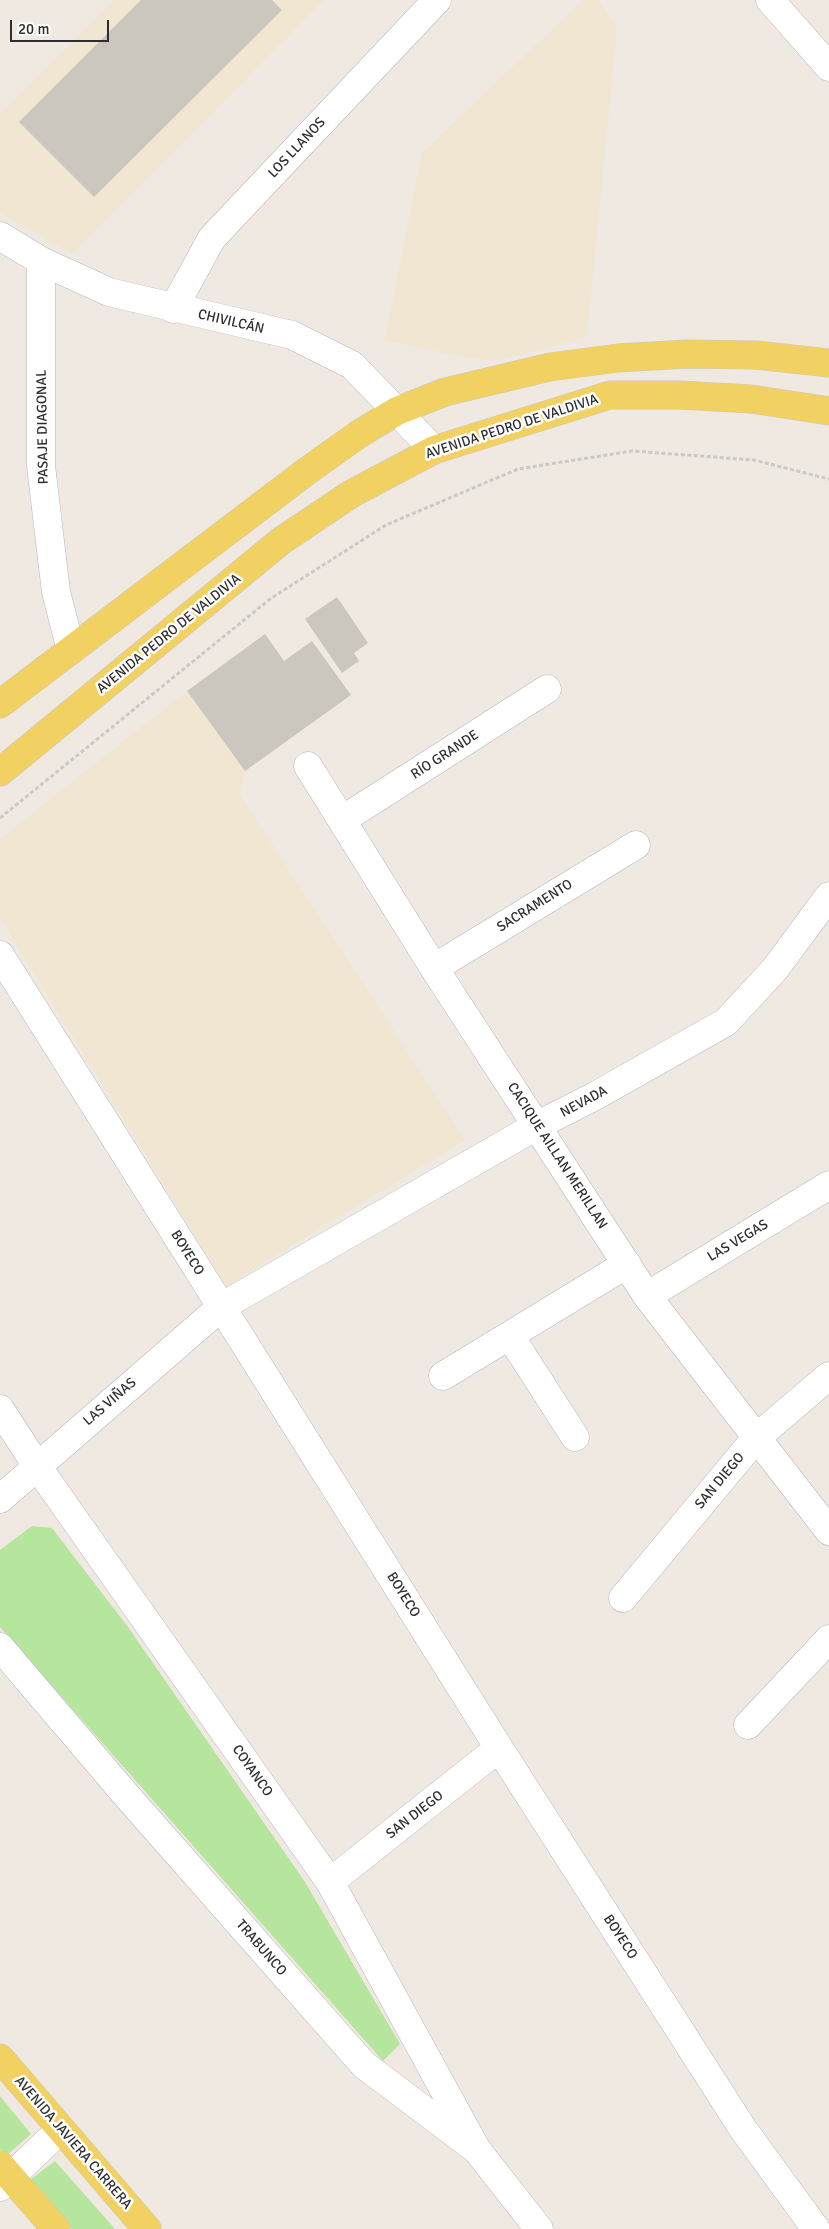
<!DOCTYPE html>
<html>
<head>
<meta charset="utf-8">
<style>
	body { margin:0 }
	#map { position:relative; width:829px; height:2229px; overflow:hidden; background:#efe9e1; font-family:Signika,sans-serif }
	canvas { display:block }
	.scale { position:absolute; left:10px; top:20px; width:99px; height:22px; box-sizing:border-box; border:2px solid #2e2e2e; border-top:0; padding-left:6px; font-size:15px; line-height:18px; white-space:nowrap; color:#2e2e2e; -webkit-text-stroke:4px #fff; paint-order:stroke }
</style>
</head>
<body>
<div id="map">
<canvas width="829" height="2229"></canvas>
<div class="scale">20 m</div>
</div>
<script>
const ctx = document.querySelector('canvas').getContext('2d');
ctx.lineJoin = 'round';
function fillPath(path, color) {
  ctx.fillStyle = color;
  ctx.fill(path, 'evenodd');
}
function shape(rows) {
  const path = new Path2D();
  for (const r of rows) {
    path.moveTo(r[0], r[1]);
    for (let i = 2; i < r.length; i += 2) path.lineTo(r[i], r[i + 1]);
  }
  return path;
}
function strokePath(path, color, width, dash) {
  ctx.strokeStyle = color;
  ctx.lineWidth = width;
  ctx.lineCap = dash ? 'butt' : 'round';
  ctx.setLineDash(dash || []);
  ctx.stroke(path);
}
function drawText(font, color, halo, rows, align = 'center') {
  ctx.font = font + ' Signika,sans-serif';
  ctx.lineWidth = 5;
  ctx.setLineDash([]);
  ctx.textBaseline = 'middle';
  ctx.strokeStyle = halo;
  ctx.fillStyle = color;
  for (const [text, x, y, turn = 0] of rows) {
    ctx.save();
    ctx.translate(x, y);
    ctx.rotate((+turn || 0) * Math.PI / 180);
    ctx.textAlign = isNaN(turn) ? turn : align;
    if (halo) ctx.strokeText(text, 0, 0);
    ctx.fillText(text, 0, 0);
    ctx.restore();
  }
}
const education = shape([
	[115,0,324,0,72,254,0,213,0,115],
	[583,0,598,0,617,29,587,337,501,360,472,359,385,340,422,153],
	[187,691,245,771,240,795,465,1140,226,1286,0,918,0,839]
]);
const green = shape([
	[32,1526,52,1528,128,1627,305,1882,400,2044,383,2061,0,1627,0,1550],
	[0,2096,31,2134,6,2156,0,2149],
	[55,2161,115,2229,72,2229,30,2180]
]);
const building = shape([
	[141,0,272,0,282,10,94,197,19,122],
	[337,597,368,643,354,653,359,661,342,673,305,619],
	[265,634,284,661,312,641,351,695,245,771,187,691]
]);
const path = shape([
	[0,818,270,599,386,525,518,469,632,451,754,460,829,479]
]);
const minor = shape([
	[770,0,829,67],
	[41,261,41,466,56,592,71,650],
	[173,309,212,238,437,0],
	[308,766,434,968,647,1296,829,1531],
	[342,820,547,689],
	[0,955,499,1748,743,2129,816,2229],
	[434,968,636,845],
	[647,1296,829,1185],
	[510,1336,575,1437],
	[443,1376,627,1264],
	[0,1409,37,1466,330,1882,477,2150],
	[0,1499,221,1307,538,1125,595,1096,726,1022,775,969,829,896],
	[623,1598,756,1438,829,1376],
	[0,1647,126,1795,364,2065,477,2150,539,2229],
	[748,1725,829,1639],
	[330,1882,499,1748],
	[0,2187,61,2129]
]);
const tertiary = shape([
	[0,236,41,261,109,292,292,335,352,365,434,450]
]);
const primary = shape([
	[0,704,307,471,359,434,397,411,445,392,550,367,618,358,687,354,756,355,829,363],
	[0,772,281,541,351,494,434,450,610,395,680,395,751,399,829,411],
	[0,2058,147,2229],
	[0,2165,56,2229]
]);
const streetNames = [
	["LOS LLANOS",297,148,-47],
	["CHIVILCÁN",231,322,13],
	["PASAJE DIAGONAL",43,427,-91],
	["AVENIDA PEDRO DE VALDIVIA",512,427,-18],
	["AVENIDA PEDRO DE VALDIVIA",169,634,-39],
	["RÍO GRANDE",445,755,-33],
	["SACRAMENTO",535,906,-32],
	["NEVADA",584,1102,-28],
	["CACIQUE AILLAN MERILLAN",557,1156,57],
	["LAS VEGAS",738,1241,-31],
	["BOYECO",187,1253,58],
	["LAS VIÑAS",110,1402,-41],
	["SAN DIEGO",720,1481,-50],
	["BOYECO",403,1595,58],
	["COYANCO",252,1771,55],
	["SAN DIEGO",415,1815,-38],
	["BOYECO",620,1937,57],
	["TRABUNCO",261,1948,49],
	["AVENIDA JAVIERA CARRERA",73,2143,49]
];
fillPath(education, '#f0e6d1');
fillPath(green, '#b6e59e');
fillPath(building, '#cbc7bf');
strokePath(minor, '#b4b7c1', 29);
strokePath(tertiary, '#b4b7c1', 29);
strokePath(primary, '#c9c9c9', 29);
strokePath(path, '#c9c9c9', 3, [4, 2.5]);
strokePath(minor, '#fff', 28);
strokePath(tertiary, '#fff', 28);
strokePath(primary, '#f2d163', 28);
drawText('14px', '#2e2e2e', '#fff', streetNames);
</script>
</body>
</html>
